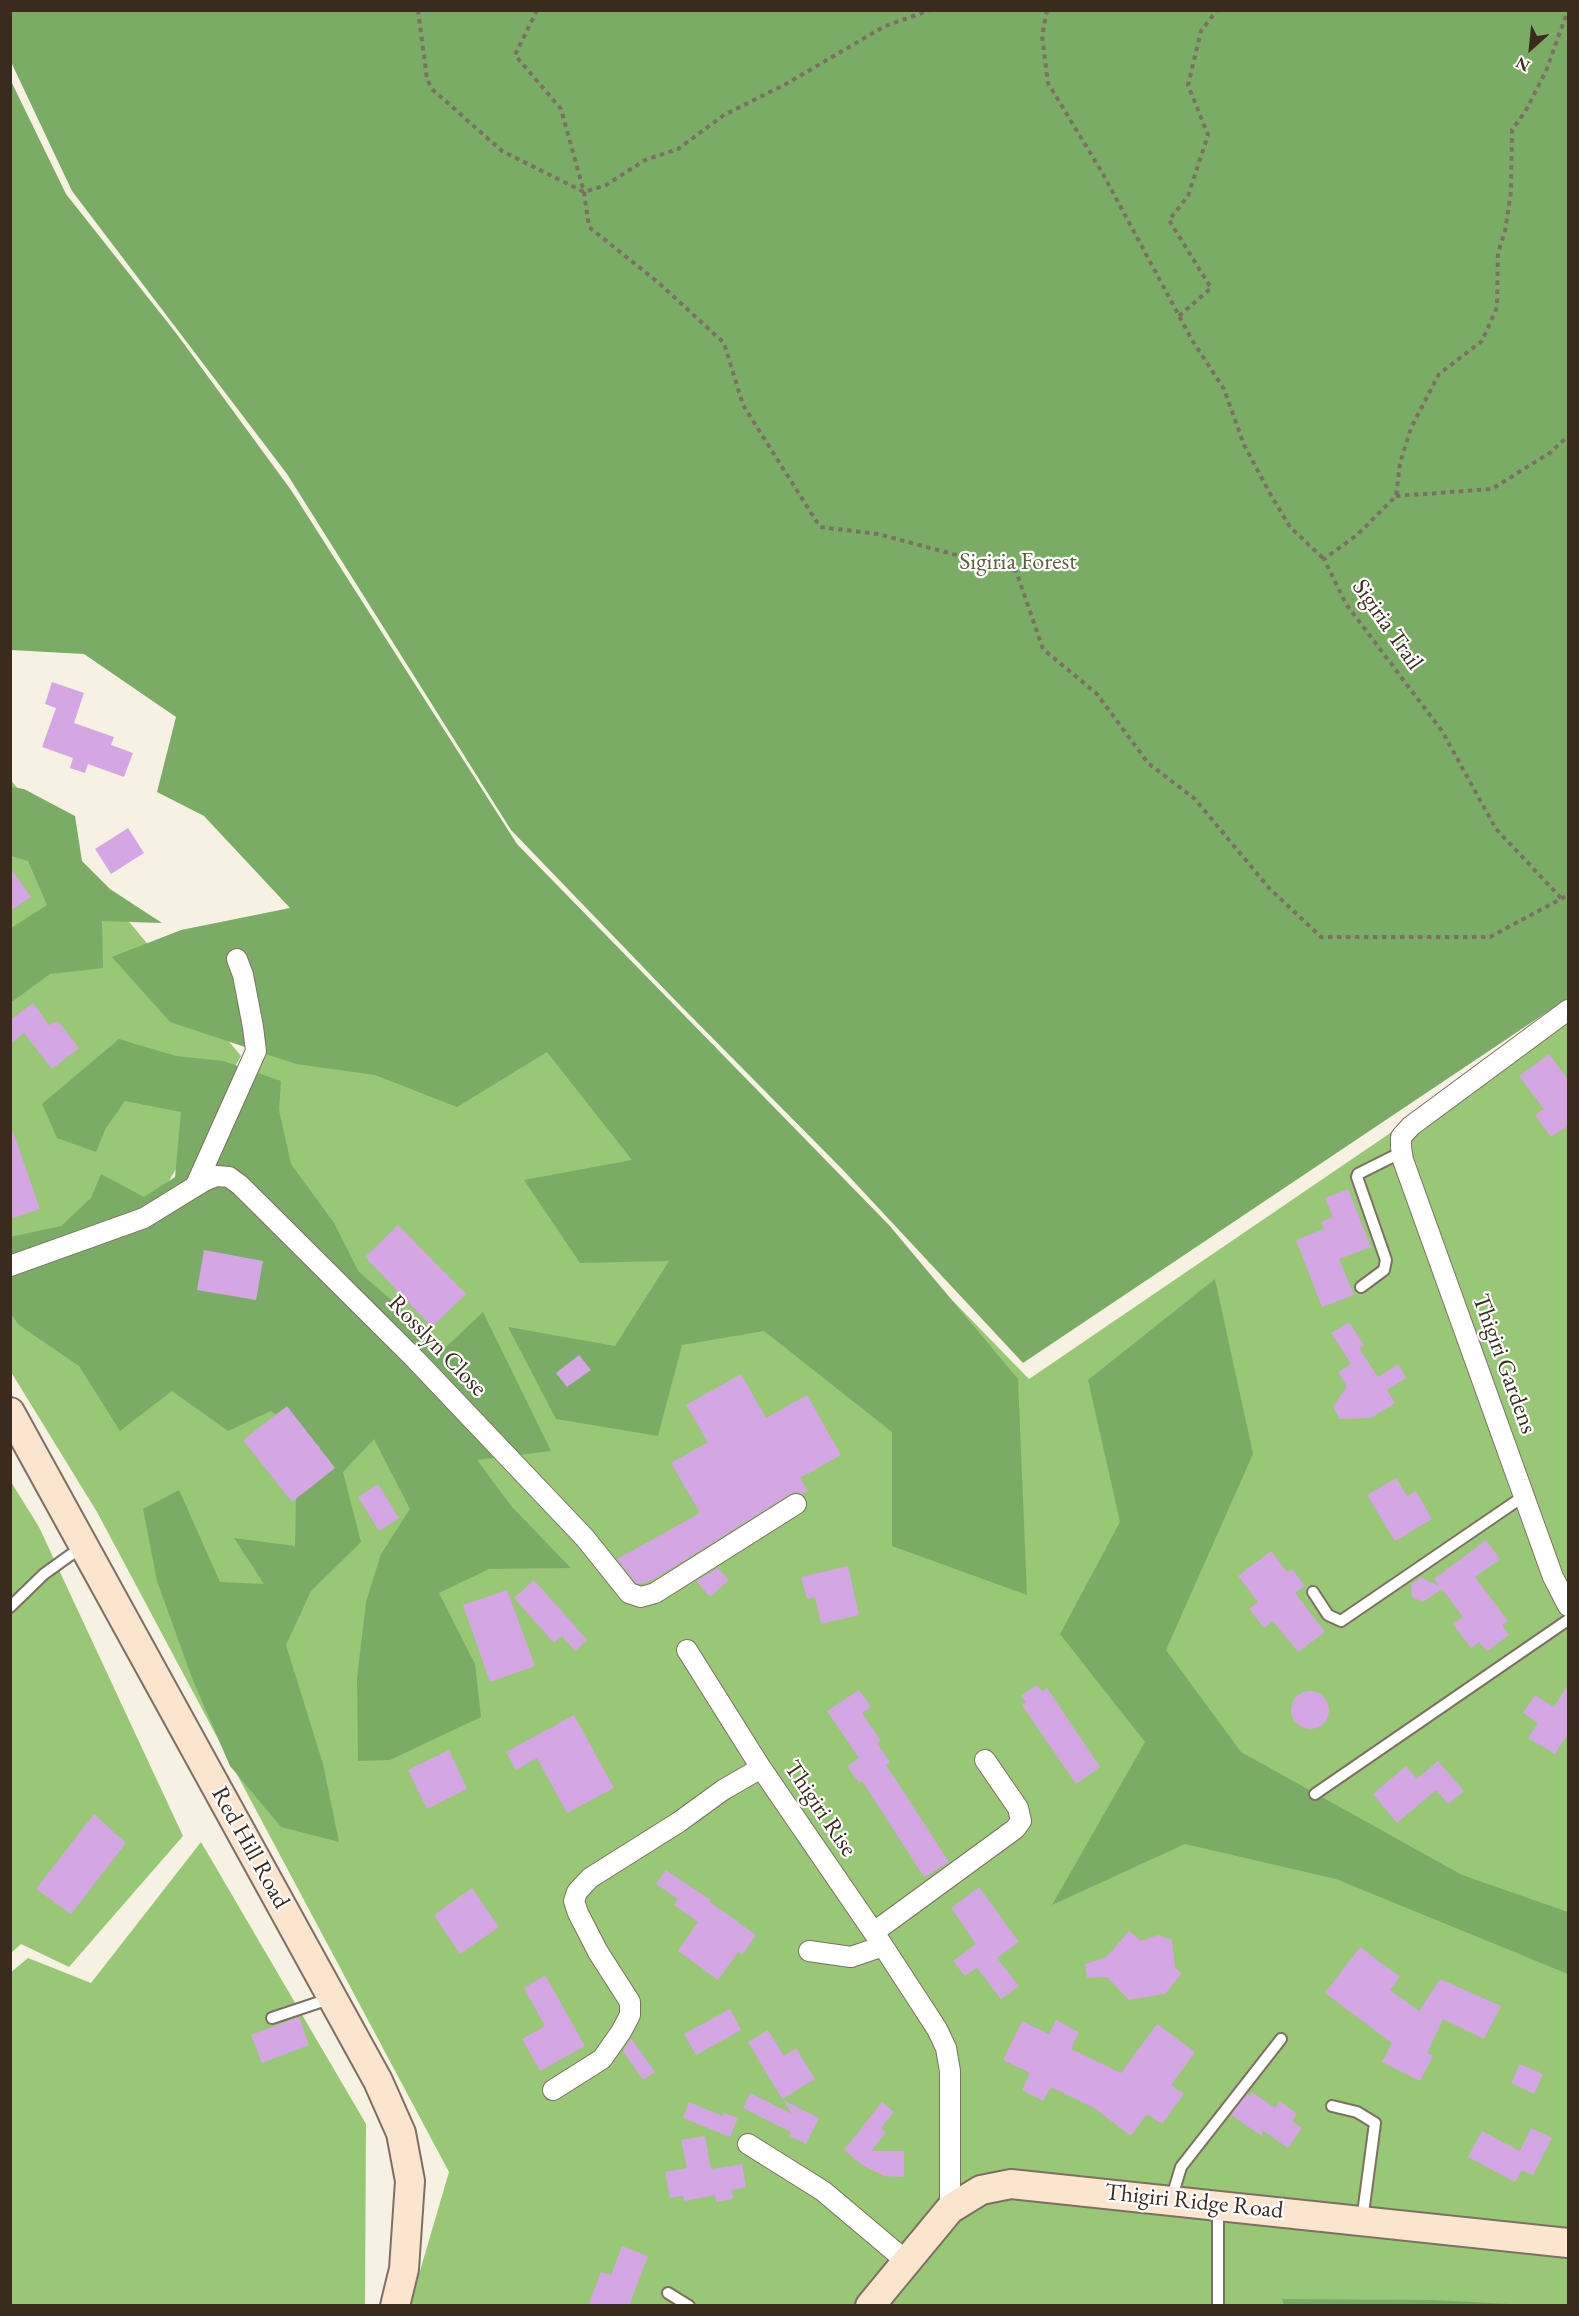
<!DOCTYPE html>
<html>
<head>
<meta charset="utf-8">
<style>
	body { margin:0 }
	#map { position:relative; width:1579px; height:2316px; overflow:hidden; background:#f7f1e3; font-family:"EB Garamond",serif }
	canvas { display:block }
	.frame { position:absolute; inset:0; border:12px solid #3b2a1e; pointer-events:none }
	.north { position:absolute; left:1501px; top:18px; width:60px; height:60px; -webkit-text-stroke:4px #fff; paint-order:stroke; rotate:207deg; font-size:16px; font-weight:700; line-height:24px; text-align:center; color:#3b2a1e }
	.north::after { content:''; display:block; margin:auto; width:21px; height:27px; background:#3b2a1e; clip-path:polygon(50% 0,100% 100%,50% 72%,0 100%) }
</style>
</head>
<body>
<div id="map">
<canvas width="1579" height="2316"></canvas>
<div class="frame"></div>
<div class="north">N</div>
</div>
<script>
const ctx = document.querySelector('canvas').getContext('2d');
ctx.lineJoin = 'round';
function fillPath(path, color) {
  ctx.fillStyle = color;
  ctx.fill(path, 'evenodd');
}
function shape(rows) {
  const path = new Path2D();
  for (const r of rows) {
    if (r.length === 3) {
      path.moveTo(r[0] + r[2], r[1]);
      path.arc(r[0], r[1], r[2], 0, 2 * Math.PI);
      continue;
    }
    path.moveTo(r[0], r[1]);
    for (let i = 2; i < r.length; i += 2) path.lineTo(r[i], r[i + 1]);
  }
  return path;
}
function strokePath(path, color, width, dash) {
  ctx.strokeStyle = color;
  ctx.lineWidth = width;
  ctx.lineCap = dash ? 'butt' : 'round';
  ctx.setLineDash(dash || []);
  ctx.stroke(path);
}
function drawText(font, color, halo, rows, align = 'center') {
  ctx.font = font + ' "EB Garamond",serif';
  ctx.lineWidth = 4.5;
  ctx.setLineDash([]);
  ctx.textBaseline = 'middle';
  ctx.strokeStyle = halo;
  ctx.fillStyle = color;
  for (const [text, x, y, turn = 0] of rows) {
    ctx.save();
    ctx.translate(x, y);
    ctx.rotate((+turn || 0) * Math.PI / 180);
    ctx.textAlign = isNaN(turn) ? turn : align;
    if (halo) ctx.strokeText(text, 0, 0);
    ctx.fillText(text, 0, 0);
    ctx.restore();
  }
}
const green = shape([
	[10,779,241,1056,158,1200,10,1250],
	[526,863,1029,1379,1568,1012,1568,2305,410,2305,449,2172,97,1512,11,1372,11,1290,173,1229,278,1012],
	[11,1482,39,1527,183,1836,69,1967,21,1944,11,1953],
	[201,1842,366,2124,365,2305,11,2305,10,1973,28,1958,91,1983]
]);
const forest = shape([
	[11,10,1568,11,1568,998,1023,1363,843,1170,672,997,511,830,287,474,72,191,11,62],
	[10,79,66,194,176,333,291,490,517,844,889,1225,1018,1379,1027,1595,892,1546,892,1432,764,1331,682,1345,658,1436,556,1419,508,1327,615,1346,669,1261,580,1263,524,1180,632,1160,547,1052,457,1107,375,1075,296,1064,170,1022,112,957,181,930,290,908,204,816,157,792,176,717,84,654,11,650],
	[11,787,24,789,75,816,82,861,110,889,162,923,102,921,103,968,50,974,13,1001,10,1000,11,928,47,905,28,861,11,856],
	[119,1039,176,1056,223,1061,281,1081,279,1110,291,1164,334,1223,359,1272,446,1347,483,1312,551,1451,477,1460,512,1507,571,1568,489,1569,439,1593,475,1664,481,1717,390,1760,358,1761,357,1678,366,1602,381,1554,410,1509,374,1439,343,1472,361,1542,311,1591,286,1645,323,1764,339,1842,281,1827,230,1766,192,1678,157,1581,143,1509,179,1490,220,1582,264,1584,234,1538,295,1546,296,1496,320,1447,271,1411,228,1431,172,1391,120,1431,79,1366,19,1325,11,1314,10,1237,61,1226,91,1198,101,1174,144,1197,175,1177,181,1112,125,1101,106,1128,96,1152,57,1138,42,1104],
	[1215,1279,1253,1454,1166,1650,1241,1752,1462,1875,1568,1912,1568,1974,1336,1879,1185,1844,1052,1905,1145,1742,1060,1634,1120,1522,1088,1380],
	[1282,2299,1432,2300,1530,2305,1284,2306]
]);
const building = shape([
	[52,682,84,693,74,723,114,737,111,745,133,753,124,777,88,764,85,773,70,768,73,758,42,747,56,708,45,704],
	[128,828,144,853,111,874,95,849],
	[10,867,31,897,10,911],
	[33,1003,49,1025,58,1021,79,1048,52,1069,24,1033,10,1044,10,1020],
	[1549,1054,1569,1081,1569,1125,1551,1137,1535,1115,1544,1109,1519,1076],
	[13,1132,40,1209,10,1219,10,1133],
	[1348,1189,1371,1247,1339,1259,1354,1295,1322,1307,1296,1240,1324,1229,1321,1222,1333,1217,1325,1198],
	[398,1225,466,1294,432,1327,365,1257],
	[204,1250,263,1261,256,1300,197,1290],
	[1349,1322,1364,1345,1359,1348,1378,1377,1398,1364,1406,1378,1387,1390,1395,1403,1371,1418,1340,1419,1333,1407,1347,1386,1338,1372,1351,1364,1331,1333],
	[579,1355,591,1370,567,1387,556,1373],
	[741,1374,766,1418,807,1395,841,1455,800,1478,808,1491,802,1494,796,1492,790,1494,656,1578,641,1584,636,1583,617,1559,700,1513,671,1463,708,1442,686,1405],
	[287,1406,335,1468,292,1502,243,1440],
	[1396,1478,1407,1496,1416,1491,1432,1519,1395,1541,1367,1495],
	[378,1484,399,1518,379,1531,358,1497],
	[1486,1540,1500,1559,1475,1577,1508,1621,1502,1625,1509,1635,1487,1651,1479,1642,1471,1648,1453,1624,1463,1617,1442,1589,1423,1602,1412,1597,1411,1585,1421,1577,1439,1586,1434,1579],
	[1271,1551,1287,1572,1292,1569,1305,1586,1295,1593,1325,1632,1298,1652,1273,1621,1264,1628,1249,1609,1258,1602,1238,1576],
	[848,1566,859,1615,821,1624,815,1597,807,1599,801,1577],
	[718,1568,729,1580,710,1597,696,1581],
	[534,1580,587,1640,575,1651,562,1636,554,1643,514,1598],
	[507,1590,535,1666,490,1682,463,1605],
	[1569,1683,1569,1732,1555,1754,1528,1738,1538,1723,1523,1713,1535,1695,1554,1707],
	[1037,1685,1042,1691,1047,1688,1100,1767,1076,1784,1022,1705,1026,1702,1021,1696],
	[859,1690,871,1707,862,1713,881,1741,877,1743,890,1762,886,1765,949,1862,924,1877,862,1781,859,1783,847,1766,859,1758,827,1711],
	[1310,1710,19],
	[574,1715,614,1788,567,1813,537,1758,516,1770,506,1752],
	[449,1750,467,1789,427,1809,408,1770],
	[1438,1761,1464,1791,1448,1804,1436,1790,1397,1823,1373,1794,1406,1766,1417,1779],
	[94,1814,126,1843,71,1914,36,1889],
	[666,1870,711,1900,710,1902,756,1935,742,1955,738,1952,718,1980,678,1951,698,1922,674,1905,678,1899,656,1884],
	[979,1887,1019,1942,997,1958,1019,1986,1001,1999,977,1968,965,1976,953,1961,976,1944,951,1908],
	[472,1888,499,1927,460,1954,434,1915],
	[1129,1931,1141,1941,1158,1935,1172,1940,1175,1968,1182,1973,1165,1994,1129,2000,1107,1977,1087,1978,1085,1964,1106,1957],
	[1360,1947,1400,1977,1390,1990,1419,2011,1440,1979,1501,2006,1484,2039,1443,2019,1427,2053,1433,2056,1420,2081,1382,2062,1392,2043,1325,1993],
	[545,1975,585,2046,540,2071,522,2039,545,2026,524,1988],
	[730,2009,741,2030,696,2055,684,2034],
	[299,2017,309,2045,262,2063,251,2035],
	[1056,2020,1079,2032,1071,2049,1121,2073,1157,2024,1195,2052,1171,2085,1184,2094,1162,2124,1147,2114,1131,2136,1094,2108,1051,2087,1043,2101,1022,2090,1030,2073,1003,2060,1022,2021,1049,2034],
	[768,2030,784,2056,796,2048,815,2079,782,2099,748,2042],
	[631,2038,655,2072,643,2080,623,2051],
	[1520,2064,1543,2074,1534,2094,1511,2083],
	[1252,2092,1275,2108,1280,2101,1297,2114,1292,2121,1302,2128,1288,2148,1262,2130,1262,2136,1231,2115,1247,2094,1250,2096],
	[750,2093,792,2114,783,2100,819,2118,806,2144,789,2136,791,2132,743,2108],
	[689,2102,722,2116,724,2113,738,2118,730,2137,683,2118],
	[882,2102,894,2112,881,2128,886,2132,871,2151,904,2151,904,2177,884,2176,862,2165,844,2150],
	[1531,2128,1552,2138,1533,2175,1522,2170,1515,2182,1468,2157,1482,2131,1520,2151],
	[705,2136,711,2169,742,2164,746,2187,732,2190,733,2199,716,2202,715,2195,684,2201,683,2196,670,2198,665,2172,687,2168,681,2140],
	[622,2246,648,2256,629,2306,588,2306,601,2272,611,2275]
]);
const path = shape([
	[418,10,427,79,432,89,502,151,584,192,606,185,645,160,678,149,724,115,786,84,885,26,930,10],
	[537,10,515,55,561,109,584,192,589,227,660,284,724,343,743,405,820,527,878,534,1016,571,1043,649,1097,694,1148,763,1195,799,1269,888,1321,937,1490,937,1568,895],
	[1047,10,1042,36,1048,83,1103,174,1192,340,1224,389,1244,445,1272,497,1290,527,1324,559],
	[1179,316,1211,288,1169,220,1188,196,1208,135,1188,85,1201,31,1217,10],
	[1396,496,1492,489,1551,452,1568,436],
	[1561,898,1496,829,1442,731,1346,604,1324,559,1357,535,1396,496,1400,463,1411,428,1439,374,1482,341,1497,307,1498,253,1505,231,1511,192,1512,130,1525,112,1546,71,1568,10]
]);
const lane = shape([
	[1361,1287,1384,1270,1386,1260,1357,1177,1358,1174,1402,1152],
	[1313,1592,1328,1615,1341,1621,1524,1496],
	[10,1607,44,1574,83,1546],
	[1315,1794,1568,1620],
	[272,2018,332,1998],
	[1332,2106,1357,2112,1375,2123,1362,2221],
	[1171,2200,1181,2167,1281,2039],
	[1218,2207,1218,2306],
	[668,2293,689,2306]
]);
const street = shape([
	[1568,1010,1411,1126,1401,1137,1401,1147,1403,1160,1553,1577,1568,1606],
	[195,1187,256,1051,253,1027,243,975,237,959],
	[10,1266,144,1218,204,1181,216,1176,229,1177,240,1185,416,1360,585,1538,629,1593,641,1597,655,1593,796,1504],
	[687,1650,761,1768],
	[874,1932,1015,1829,1021,1821,1018,1808,985,1760],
	[809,1951,851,1957,883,1946],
	[553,2090,602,2059,621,2032,630,2015,630,2002,598,1952,578,1913,574,1901,577,1892,590,1878,679,1822,723,1790,761,1768,883,1946,937,2029,946,2048,950,2071,950,2209],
	[748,2144,823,2191,906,2261]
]);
const secondary = shape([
	[10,1412,378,2081,401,2133,410,2181,404,2269,395,2306],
	[870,2306,950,2209,981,2190,1011,2184,1568,2243]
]);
const parkNames = [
	["Sigiria Forest",1018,562]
];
const streetNames = [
	["Sigiria Trail",1387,625,55],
	["Rosslyn Close",437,1346,46],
	["Thigiri Gardens",1504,1364,70],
	["Thigiri Rise",820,1809,56],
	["Red Hill Road",250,1848,61],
	["Thigiri Ridge Road",1194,2202,6]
];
fillPath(green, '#98c775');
fillPath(forest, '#7aac66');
fillPath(building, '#d4a7e4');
strokePath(lane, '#7d7063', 14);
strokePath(street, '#7d7063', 22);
strokePath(secondary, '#7d7063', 32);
strokePath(path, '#7d7063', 4, [4.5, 4.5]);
strokePath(lane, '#fff', 10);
strokePath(street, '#fff', 20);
strokePath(secondary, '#fce5cf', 28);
drawText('24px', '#5c613c', '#fff', parkNames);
drawText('24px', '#3b2a1e', '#fff', streetNames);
</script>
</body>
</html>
